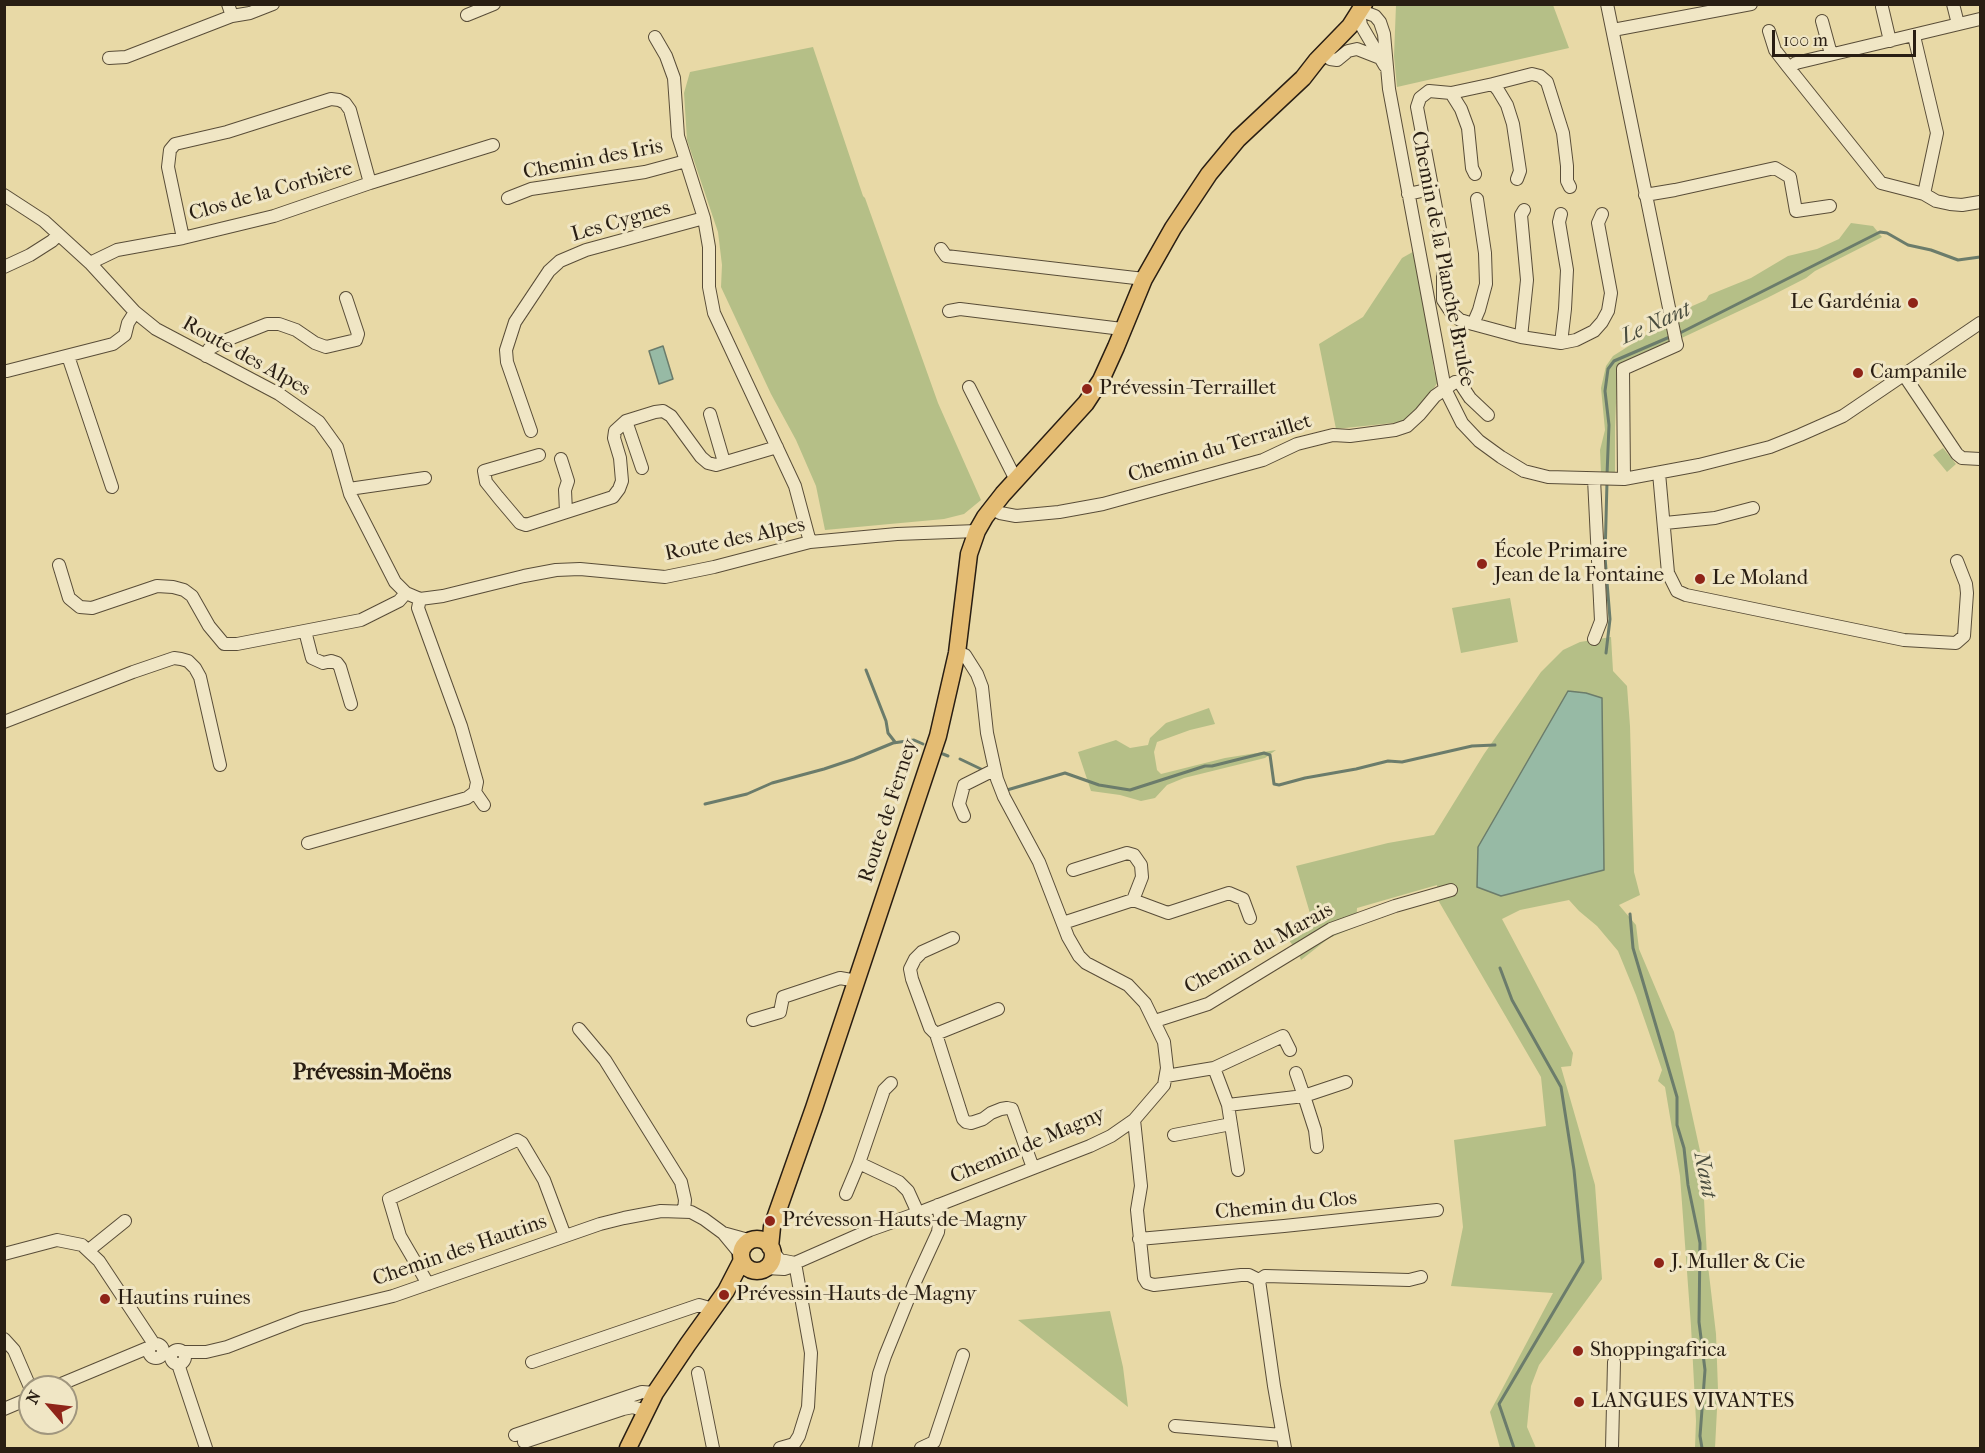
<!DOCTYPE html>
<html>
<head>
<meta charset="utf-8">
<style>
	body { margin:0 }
	#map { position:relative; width:1985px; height:1453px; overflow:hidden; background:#e8d9a6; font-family:"IM FELL French Canon",serif }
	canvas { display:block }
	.frame { position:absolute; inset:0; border:6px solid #291e13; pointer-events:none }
	.north { position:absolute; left:18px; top:1375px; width:60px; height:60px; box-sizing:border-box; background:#f0e6c5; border:2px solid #a0967e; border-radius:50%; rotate:298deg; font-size:16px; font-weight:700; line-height:24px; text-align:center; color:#291e13 }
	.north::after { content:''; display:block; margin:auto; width:21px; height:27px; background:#8f2418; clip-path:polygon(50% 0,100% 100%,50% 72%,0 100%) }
	.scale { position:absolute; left:1772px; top:30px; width:144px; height:27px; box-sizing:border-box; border:3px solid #291e13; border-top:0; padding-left:8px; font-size:18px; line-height:21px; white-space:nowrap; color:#291e13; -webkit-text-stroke:4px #f0e6c5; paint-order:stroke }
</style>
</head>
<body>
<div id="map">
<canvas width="1985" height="1453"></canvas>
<div class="frame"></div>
<div class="north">N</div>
<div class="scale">100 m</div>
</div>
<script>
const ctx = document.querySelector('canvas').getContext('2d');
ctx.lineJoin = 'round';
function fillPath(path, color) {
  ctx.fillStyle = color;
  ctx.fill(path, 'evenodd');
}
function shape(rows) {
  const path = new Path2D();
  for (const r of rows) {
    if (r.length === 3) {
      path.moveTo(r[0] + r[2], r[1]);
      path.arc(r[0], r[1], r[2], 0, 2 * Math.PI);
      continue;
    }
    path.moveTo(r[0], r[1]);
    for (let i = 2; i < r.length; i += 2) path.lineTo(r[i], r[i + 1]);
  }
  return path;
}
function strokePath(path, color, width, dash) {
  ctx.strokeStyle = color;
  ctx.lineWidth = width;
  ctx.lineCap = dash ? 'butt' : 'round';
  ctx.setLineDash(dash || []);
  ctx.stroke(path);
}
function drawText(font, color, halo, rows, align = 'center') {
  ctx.font = font + ' "IM FELL French Canon",serif';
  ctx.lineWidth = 6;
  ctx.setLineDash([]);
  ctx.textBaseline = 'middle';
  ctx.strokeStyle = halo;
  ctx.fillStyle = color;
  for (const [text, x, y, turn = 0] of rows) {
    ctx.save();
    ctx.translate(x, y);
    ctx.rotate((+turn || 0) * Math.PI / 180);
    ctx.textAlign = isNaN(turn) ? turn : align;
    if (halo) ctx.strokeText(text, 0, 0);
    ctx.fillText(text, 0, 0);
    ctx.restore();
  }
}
const green = shape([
	[1396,5,1553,5,1569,48,1397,87,1394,56],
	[813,47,863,196,865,198,938,403,981,500,964,514,944,519,825,530,816,486,796,440,771,394,721,287,722,265,718,232,687,140,684,93,690,72],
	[1851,223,1873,226,1882,237,1815,271,1806,278,1767,298,1656,350,1617,378,1615,427,1615,472,1614,475,1601,473,1600,450,1605,430,1601,388,1606,366,1613,356,1654,330,1663,319,1706,300,1709,295,1751,278,1788,256,1817,249,1839,239],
	[1418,249,1434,371,1439,380,1423,406,1402,422,1336,429,1319,344,1363,317,1402,258],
	[1943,448,1956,464,1947,472,1933,455],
	[1510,598,1518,642,1461,653,1452,608],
	[1611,637,1613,671,1627,686,1630,726,1634,872,1640,895,1619,905,1636,925,1639,949,1674,1032,1702,1160,1707,1257,1716,1334,1718,1390,1715,1448,1695,1448,1696,1421,1691,1326,1680,1176,1665,1087,1658,1081,1662,1070,1636,995,1618,951,1597,926,1579,911,1569,900,1520,910,1502,919,1573,1053,1571,1066,1561,1067,1595,1185,1602,1279,1539,1365,1531,1386,1527,1427,1536,1448,1500,1448,1490,1412,1553,1293,1451,1286,1463,1227,1454,1140,1546,1126,1541,1077,1438,900,1437,885,1357,908,1356,927,1329,938,1301,960,1298,952,1288,939,1312,920,1296,866,1388,843,1434,835,1484,754,1541,672,1563,650,1580,642],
	[1209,708,1215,724,1190,730,1157,742,1154,752,1157,770,1161,774,1225,758,1276,750,1265,758,1184,778,1167,785,1155,798,1141,801,1120,795,1091,791,1078,752,1116,740,1130,748,1148,745,1150,738,1166,723],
	[1110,1311,1123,1367,1128,1407,1018,1320]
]);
const water = shape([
	[663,346,673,379,659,384,649,351,663,346],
	[1568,691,1586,693,1602,698,1604,870,1501,896,1477,887,1478,847,1568,691]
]);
const stream = shape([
	[1678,334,1880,232,1887,233,1908,245,1931,250,1958,260,1980,257],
	[1607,475,1609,425,1605,391,1608,369,1614,361,1672,336],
	[1606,653,1610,619,1605,557,1607,482],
	[866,670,886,721,888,733,895,742],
	[943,754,948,756],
	[960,759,983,770],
	[1007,790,1065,773,1099,785,1130,790,1205,766,1212,766,1264,753,1270,755,1274,784,1279,785,1305,778,1356,769,1388,761,1402,762,1472,746,1495,745],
	[705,804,747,794,772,783,824,769,854,759,893,743,914,740,923,744],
	[1630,914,1633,948,1677,1097,1677,1125,1684,1148,1688,1185,1700,1243,1699,1322,1705,1370,1700,1436,1702,1448],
	[1500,968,1512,1000,1561,1087,1574,1170,1583,1262,1499,1404,1514,1448]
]);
const minor = shape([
	[228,4,232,16,250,13,273,4],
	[1607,4,1676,342,1677,345,1623,369,1624,479],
	[1953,4,1958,24],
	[1882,7,1890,41],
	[467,15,494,4],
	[1822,21,1831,54],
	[1613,30,1751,4],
	[1769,31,1775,50,1789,68,1796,63,1980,19],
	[1914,36,1937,133,1924,194],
	[655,37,666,56,674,78,678,136,704,218,709,247,709,287,714,313,795,486,810,542],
	[109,58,126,57,232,16],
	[1330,59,1337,60,1348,51,1357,49,1380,58],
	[1385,66,1361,25,1359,14,1362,11,1375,16,1380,22,1384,34,1389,89,1445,389,1462,423,1479,441,1501,457,1524,471,1548,477,1624,479,1699,465,1770,447,1800,435,1843,416,1980,323],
	[1789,68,1881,183,1924,194,1936,201,1950,204,1962,205,1980,202],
	[1493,84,1532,74,1540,76,1547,82,1563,133,1567,166,1567,181,1570,187],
	[1451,93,1493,84,1498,90,1507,105,1513,124,1520,171,1517,179],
	[1475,174,1472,168,1468,128,1461,109,1451,93,1429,91,1420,98,1417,107,1443,245,1443,300,1451,312,1460,320,1473,324,1479,310,1486,284,1485,253,1477,199],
	[1408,194,1431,189],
	[4,195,44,221,90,263,135,312,156,329,279,394,319,422,337,447,350,494,395,582,406,593,420,599,443,596,524,576,556,570,580,569,665,577,714,567,810,542,897,534,977,531],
	[1645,195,1675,190,1775,168,1790,177,1796,211,1830,206],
	[508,198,531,189,645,172,686,161],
	[183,238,168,167,170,150,175,144,227,132,331,99,339,100,345,103,350,110,370,183],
	[941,249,946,256,1144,279],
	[90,263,117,250,183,238,274,216,370,183,493,145],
	[4,267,30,255,52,241,58,235],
	[949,311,960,309,1122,329],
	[1473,324,1521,337,1527,280,1521,215,1524,210],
	[1521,337,1561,343,1565,309,1567,270,1559,222,1561,214],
	[1561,343,1576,340,1594,331,1602,322,1608,311,1611,293,1598,223,1602,214],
	[68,356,112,487],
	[206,356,209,349,219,343,267,324,279,324,296,330,315,343,326,347,356,340,358,334,346,298],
	[7,371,113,344,125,335,128,323,135,312],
	[1904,375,1957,454,1962,458,1980,459],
	[969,387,1016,480],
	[710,414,724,462],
	[626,421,642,468],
	[531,431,507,362,506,350,515,322,549,271,560,261,586,250,704,218],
	[539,455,484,471,486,482,498,497,520,523,526,525,613,497,619,489,622,481,620,458,614,438,615,431,626,421,655,412,663,411,671,416,701,457,708,463,716,465,777,447],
	[561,459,568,481,565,490,566,512],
	[1659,473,1668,573,1677,591,1686,595,1904,640,1956,643,1964,636,1967,593,1966,584,1957,561],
	[1594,479,1601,621,1594,639],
	[349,489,425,478],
	[992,509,1000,513,1016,516,1059,512,1103,504,1263,460,1297,444,1333,435,1350,436,1395,430,1407,426,1420,414,1435,396,1455,382,1460,383,1470,398,1488,415],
	[1665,523,1715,518,1753,508],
	[59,565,69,598,80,607,92,608,157,586,173,587,184,590,192,596,209,626,224,644,237,644,361,620,399,601,406,593],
	[420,599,418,608,461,726,477,782,475,792,484,805],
	[305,631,312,658,323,663,331,661,337,663,340,667,351,704],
	[4,722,133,672,174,658,181,659,188,661,195,668,200,677,220,765],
	[964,816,959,804,964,785,994,770],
	[308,843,467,798,475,792],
	[1073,870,1127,853,1134,855,1141,865,1142,877,1133,900],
	[1063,923,1133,900,1168,913,1229,893,1243,899,1250,918],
	[953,938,922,952,915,959,910,969,912,979,930,1028,936,1034,963,1119,966,1122,971,1123,983,1119,991,1113,1001,1109,1007,1108,1012,1109,1033,1168],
	[753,1020,780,1012,783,997,840,978,857,981],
	[1155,1021,1208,1004,1331,929,1395,906,1451,890],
	[579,1029,605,1060,681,1182,685,1200,684,1210],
	[936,1034,998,1009],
	[1214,1068,1283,1036,1290,1050],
	[1296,1073,1304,1096,1346,1082],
	[1166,1076,1214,1068,1228,1105,1238,1170],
	[891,1083,884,1090,859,1163,899,1182,908,1191,918,1213],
	[1228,1105,1304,1096,1315,1130,1317,1147],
	[1134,1120,1141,1186,1137,1210,1144,1278,1147,1283,1154,1285,1241,1275,1249,1275,1259,1280,1274,1386,1285,1448],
	[1174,1135,1231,1124],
	[846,1194,859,1163],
	[723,1233,752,1241],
	[1139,1239,1284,1226,1437,1210],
	[89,1250,125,1221],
	[773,1252,780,1260,795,1263],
	[4,1254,57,1240,82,1245,99,1261,154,1344],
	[766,1268,784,1269,790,1267,795,1263,870,1230,918,1213,1090,1146,1111,1136,1134,1120,1164,1085,1167,1068,1164,1042,1145,1003,1128,985,1086,963,1079,956,1068,937,1039,862,1004,797,997,779,987,733,982,687,977,674,965,655,957,653],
	[1259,1280,1265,1276,1409,1280,1421,1277],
	[428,1284,400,1236,389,1199,517,1140,522,1143,544,1180,565,1236],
	[4,1339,14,1350,30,1387],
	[156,1351,7],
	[178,1357,7],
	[183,1352,206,1352,227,1347,302,1318,393,1296,600,1224,624,1218,661,1211,691,1212,704,1219,723,1233,742,1256],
	[532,1362,699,1305,713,1309],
	[178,1364,206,1448],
	[698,1373,713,1448],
	[54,1387,150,1347],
	[4,1409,30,1398],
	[1175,1426,1282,1435],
	[515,1435,642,1392,655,1393],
	[524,1442,623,1409,633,1407,645,1411],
	[780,1448,794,1444,799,1436,808,1407,811,1353,795,1263],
	[865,1448,879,1374,885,1356,915,1282,938,1232,940,1216,938,1205],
	[921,1448,934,1442,963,1355],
	[1612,1448,1614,1362]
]);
const major = shape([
	[757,1255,16],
	[770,1247,772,1227,814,1108,938,736,957,653,969,554,977,531,985,517,1003,494,1086,403,1101,380,1116,347,1144,279,1173,228,1209,174,1238,139,1303,78,1317,60,1350,26,1364,4],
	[628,1448,655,1393,688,1344,726,1291,742,1260]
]);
const markers = [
	[1913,303,6,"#8f2418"],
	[1858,373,6,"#8f2418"],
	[1087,389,6,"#8f2418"],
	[1482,564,6,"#8f2418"],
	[1700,579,6,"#8f2418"],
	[770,1221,6,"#8f2418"],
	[1659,1263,6,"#8f2418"],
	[724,1295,6,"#8f2418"],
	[105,1299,6,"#8f2418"],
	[1578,1351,6,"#8f2418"],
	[1579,1402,6,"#8f2418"]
];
const streetNames = [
	["Chemin des Iris",593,160,-11],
	["Clos de la Corbière",271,192,-16],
	["Les Cygnes",621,222,-16],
	["Chemin de la Planche Brulée",1442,259,79],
	["Route des Alpes",246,357,29],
	["Chemin du Terraillet",1220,449,-17],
	["Route des Alpes",735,540,-12],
	["Route de Ferney",889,811,-72],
	["Chemin du Marais",1259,949,-29],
	["Chemin de Magny",1028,1146,-23],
	["Chemin du Clos",1286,1206,-6],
	["Chemin des Hautins",460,1251,-19]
];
const poiNames = [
	["Le Gardénia",1901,303,"right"],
	["Campanile",1870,373],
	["Prévessin-Terraillet",1099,389],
	["École Primaire",1494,552],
	["Jean de la Fontaine",1494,576],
	["Le Moland",1712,579],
	["Prévesson-Hauts-de-Magny",782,1221],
	["J. Muller & Cie",1671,1263],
	["Prévessin-Hauts-de-Magny",736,1295],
	["Hautins ruines",117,1299],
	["Shoppingafrica",1590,1351],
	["LANGUES VIVANTES",1591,1402]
];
const waterNames = [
	["Le Nant",1656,324,-24],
	["Nant",1704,1175,79]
];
const neighbourhoodNames = [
	["Prévessin-Moëns",372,1074]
];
fillPath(green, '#b5bf87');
fillPath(water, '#97baa5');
strokePath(water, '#6b7c6b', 1.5);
strokePath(stream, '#6b7c6b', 3);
strokePath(minor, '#594d38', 14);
strokePath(major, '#291e13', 19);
strokePath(minor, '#f0e6c5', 12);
strokePath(major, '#e4bc73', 16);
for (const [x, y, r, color] of markers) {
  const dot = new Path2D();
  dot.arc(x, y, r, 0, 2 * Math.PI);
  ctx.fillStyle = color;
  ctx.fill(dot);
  strokePath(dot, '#f0e6c5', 2);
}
drawText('21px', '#291e13', '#f0e6c5', streetNames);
drawText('21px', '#291e13', '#f0e6c5', poiNames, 'left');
drawText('italic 22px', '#4a4d3f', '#f0e6c5', waterNames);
drawText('bold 22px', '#291e13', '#f0e6c5', neighbourhoodNames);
</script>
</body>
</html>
